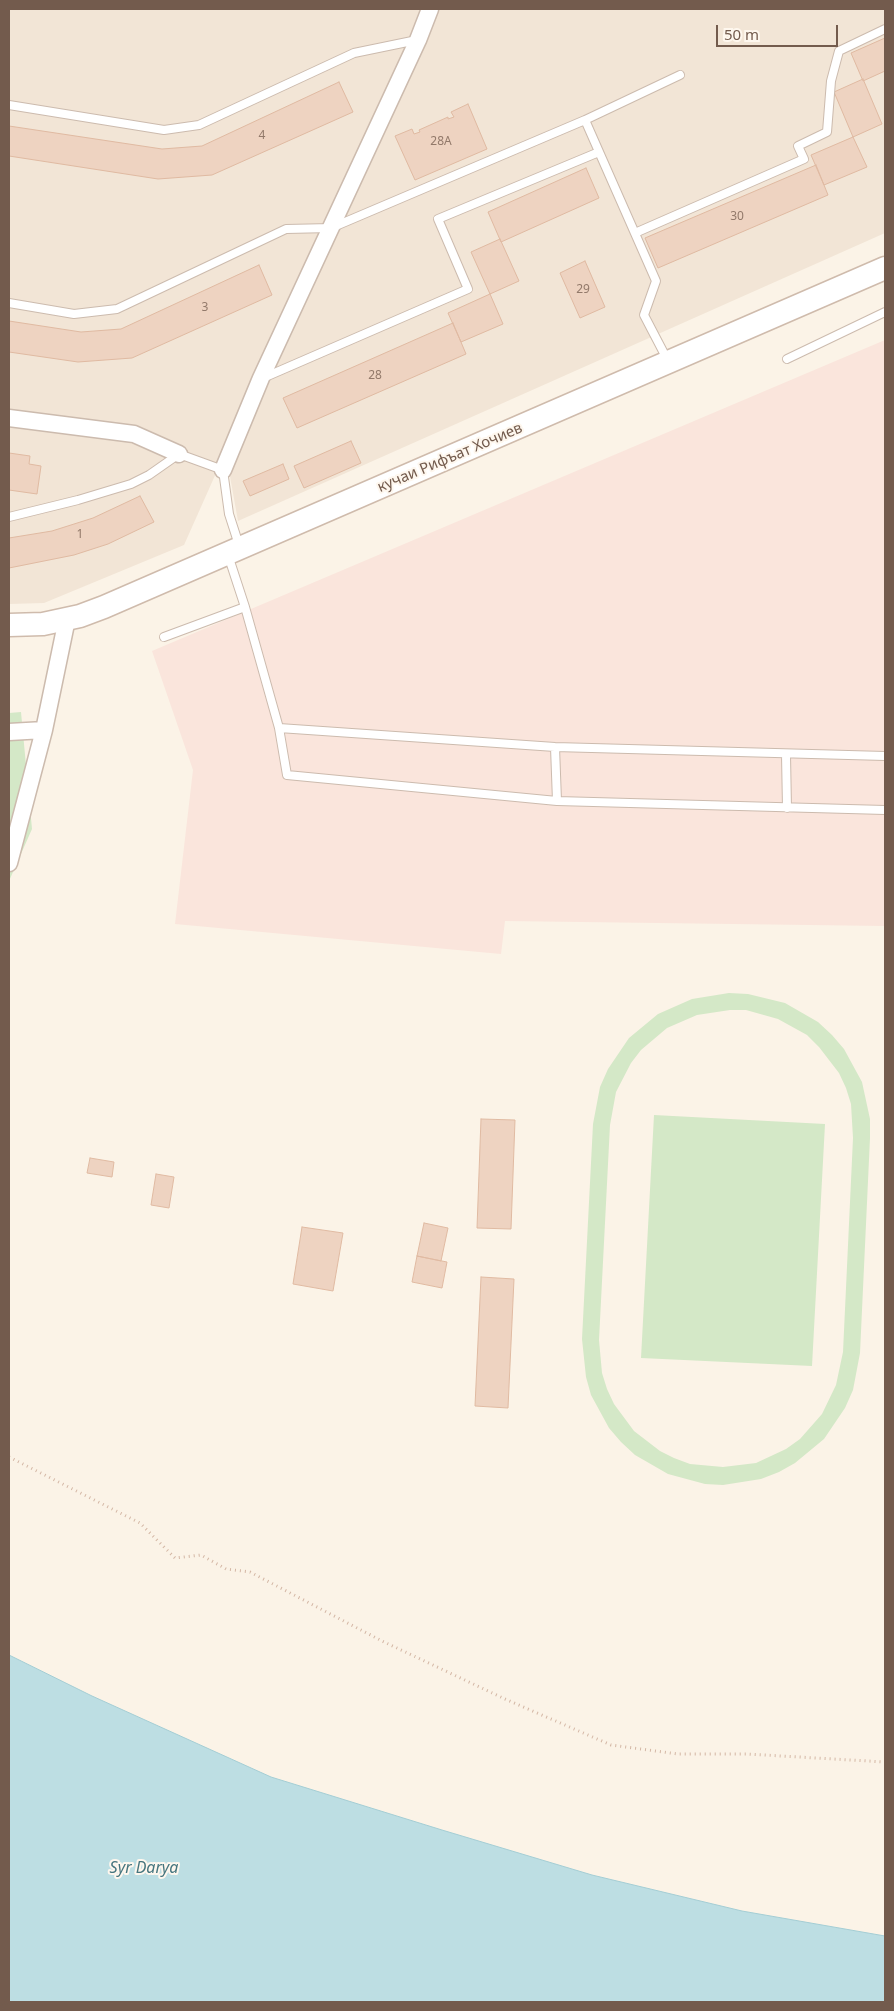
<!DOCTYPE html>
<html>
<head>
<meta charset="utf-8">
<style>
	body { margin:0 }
	#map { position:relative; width:894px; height:2011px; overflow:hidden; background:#fbf3e7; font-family:"Noto Sans",sans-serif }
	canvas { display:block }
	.frame { position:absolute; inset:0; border:10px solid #735b4d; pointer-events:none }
	.scale { position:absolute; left:716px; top:25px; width:122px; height:22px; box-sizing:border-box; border:2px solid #735b4d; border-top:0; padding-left:6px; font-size:15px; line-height:18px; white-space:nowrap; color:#735b4d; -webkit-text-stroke:4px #fef7ee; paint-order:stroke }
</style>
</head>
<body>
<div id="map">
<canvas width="894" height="2011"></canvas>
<div class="frame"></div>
<div class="scale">50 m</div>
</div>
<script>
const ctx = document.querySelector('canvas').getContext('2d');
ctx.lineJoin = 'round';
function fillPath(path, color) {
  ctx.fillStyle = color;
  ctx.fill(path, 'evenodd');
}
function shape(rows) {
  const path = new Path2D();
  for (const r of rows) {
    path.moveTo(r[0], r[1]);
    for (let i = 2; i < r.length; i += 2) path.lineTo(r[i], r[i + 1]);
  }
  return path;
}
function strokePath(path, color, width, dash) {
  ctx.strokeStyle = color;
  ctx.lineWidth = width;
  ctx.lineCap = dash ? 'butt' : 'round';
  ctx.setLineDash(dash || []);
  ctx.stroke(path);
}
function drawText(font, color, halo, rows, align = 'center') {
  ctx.font = font + ' "Noto Sans",sans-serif';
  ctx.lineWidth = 4;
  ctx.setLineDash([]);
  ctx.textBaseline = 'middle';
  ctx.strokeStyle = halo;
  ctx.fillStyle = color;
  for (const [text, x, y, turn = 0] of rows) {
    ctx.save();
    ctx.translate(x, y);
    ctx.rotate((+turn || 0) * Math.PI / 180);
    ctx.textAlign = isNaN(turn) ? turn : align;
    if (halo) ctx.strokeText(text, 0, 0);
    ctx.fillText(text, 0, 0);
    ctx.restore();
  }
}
const residential = shape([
	[9,9,423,9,184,545,44,603,9,604],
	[438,9,885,9,885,233,238,521,229,471]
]);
const commercial = shape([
	[885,340,885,926,505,921,501,954,175,924,193,770,152,651]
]);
const green = shape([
	[21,712,32,829,9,881,9,713],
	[729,993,748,994,785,1003,818,1022,832,1035,844,1049,862,1082,870,1119,870,1138,860,1353,853,1390,845,1408,824,1439,795,1463,779,1472,761,1479,723,1485,705,1484,668,1474,635,1455,621,1442,609,1428,591,1395,586,1377,582,1339,593,1124,600,1087,608,1069,629,1038,658,1014,692,999],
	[730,1010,746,1010,778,1019,807,1035,819,1047,839,1073,846,1088,851,1104,853,1138,843,1352,836,1385,822,1414,800,1439,786,1449,756,1463,723,1467,690,1464,674,1458,660,1451,634,1431,614,1404,607,1389,602,1373,599,1340,610,1125,616,1092,631,1063,641,1050,667,1028,697,1015],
	[654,1115,825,1124,812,1366,641,1358]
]);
const water = shape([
	[9,1655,92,1696,271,1777,442,1830,592,1875,742,1911,885,1936,885,2002,9,2002,9,1655]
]);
const building = shape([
	[885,38,885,71,863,81,851,53,885,38],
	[863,79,882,124,853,137,834,92,863,79],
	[339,82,353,112,212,175,158,179,9,156,9,126,162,149,202,146,339,82],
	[468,104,487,149,415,180,395,136,412,129,414,134,420,132,419,130,448,117,448,119,454,117,451,112,468,104],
	[853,137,867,167,824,185,811,155,853,137],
	[816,165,828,195,658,268,645,238,816,165],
	[586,168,599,198,501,242,488,212,586,168],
	[500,239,519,281,490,294,471,252,500,239],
	[585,261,605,307,580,318,560,273,585,261],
	[259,265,272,295,132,358,78,362,9,352,9,321,81,332,121,329,259,265],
	[490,294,503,324,461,342,448,313,490,294],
	[453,323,466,354,297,428,283,398,453,323],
	[351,441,361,463,304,488,294,466,351,441],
	[9,453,30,456,29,464,41,466,37,494,9,490,9,453],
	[283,464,289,479,250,496,243,481,283,464],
	[140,496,154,522,108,544,74,555,9,568,9,538,52,531,93,518,140,496],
	[481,1119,515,1120,511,1229,477,1228,481,1119],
	[90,1158,114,1162,112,1177,87,1173,90,1158],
	[156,1174,174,1177,169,1208,151,1205,156,1174],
	[424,1223,448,1228,441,1261,417,1256,424,1223],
	[302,1227,343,1233,333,1291,293,1284,302,1227],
	[417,1256,447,1262,442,1288,412,1282,417,1256],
	[481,1277,514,1279,508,1408,475,1406,481,1277]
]);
const path = shape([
	[9,1457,140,1523,175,1558,201,1555,226,1569,250,1572,382,1641,505,1699,611,1745,678,1754,747,1754,885,1762]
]);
const service = shape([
	[9,105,164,130,199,125,354,53,417,40],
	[635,233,804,159,798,146,827,132,831,81,839,51,885,29],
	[9,303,74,314,117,309,286,229,331,228,585,120],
	[787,359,885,312],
	[668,361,644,315,656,281,585,120,680,75],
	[263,378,468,289,438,219,599,152],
	[9,517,78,500,131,484,149,475,179,454,223,470,229,514,239,545],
	[228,555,245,607,279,728,555,747,885,756],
	[164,637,245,607],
	[279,728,287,775,557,801,885,810],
	[555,747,557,801],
	[786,755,787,808]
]);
const minor = shape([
	[9,418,134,434,179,454],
	[223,470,261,378,418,40,430,9],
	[9,732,44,730,67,619],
	[9,863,44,730]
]);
const secondary = shape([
	[9,625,43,624,80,616,104,607,885,268]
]);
const numberNames = [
	["4",262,136],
	["28А",441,142],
	["30",737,217],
	["29",583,290],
	["3",205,308],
	["28",375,376],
	["1",80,535]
];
const streetNames = [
	["кучаи Рифъат Хочиев",450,458,-23]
];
const waterNames = [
	["Syr Darya",144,1868]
];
fillPath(residential, '#f2e5d6');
fillPath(commercial, '#fae5dc');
fillPath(green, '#d4e8c7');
fillPath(water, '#bddee3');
strokePath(water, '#a4cdd4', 1);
fillPath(building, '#eed3c1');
strokePath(building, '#e0baa2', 1);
strokePath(service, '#ccbbae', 10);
strokePath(minor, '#ccbbae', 19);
strokePath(secondary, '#cfbbac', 25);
strokePath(path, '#d3b6a4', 3, [1, 4]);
strokePath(service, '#fff', 8);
strokePath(minor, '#fff', 16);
strokePath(secondary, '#fff', 22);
drawText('12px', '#92796a', null, numberNames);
drawText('15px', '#735b4d', '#fef7ee', streetNames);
drawText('italic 16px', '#45757e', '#fef7ee', waterNames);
</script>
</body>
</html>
